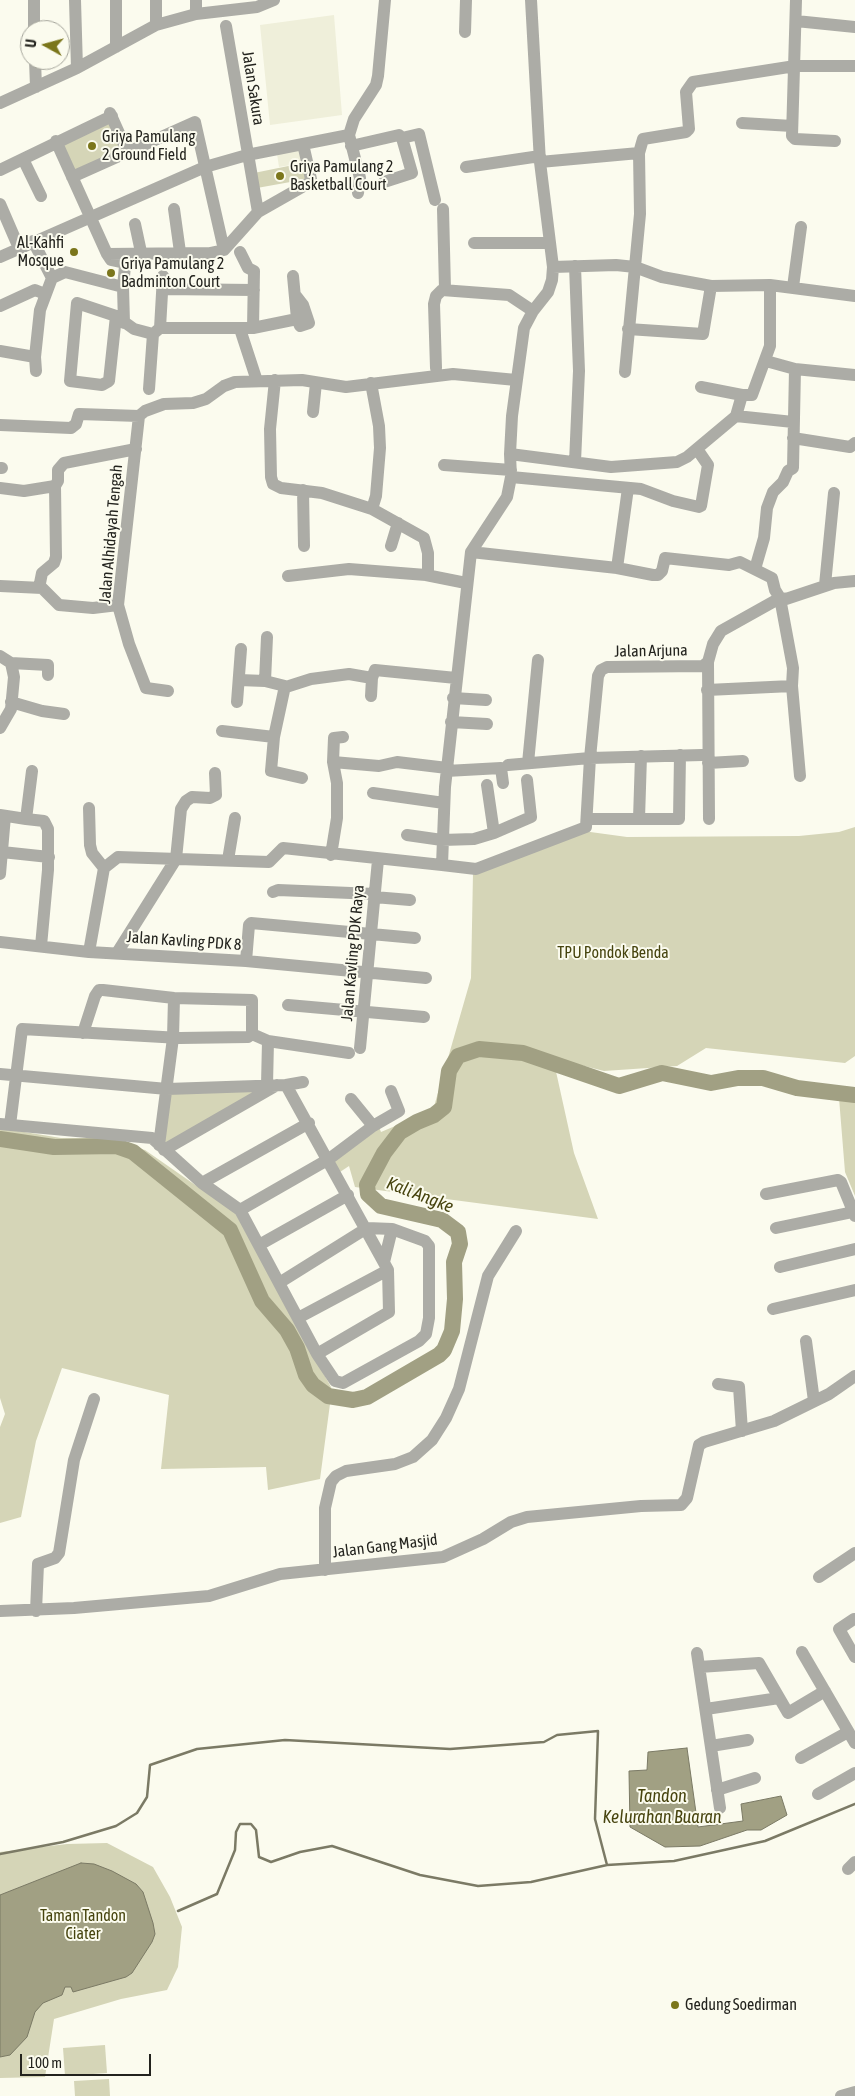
<!DOCTYPE html>
<html>
<head>
<meta charset="utf-8">
<style>
	body { margin:0 }
	#map { position:relative; width:855px; height:2096px; overflow:hidden; background:#fbfbee; font-family:"Asap Condensed",sans-serif }
	canvas { display:block }
	.north { position:absolute; left:20px; top:20px; width:50px; height:50px; box-sizing:border-box; background:#fbfbee; border:1px solid #a5a59b; border-radius:50%; rotate:277deg; font-size:14px; font-weight:700; line-height:20px; text-align:center; color:#23231e }
	.north::after { content:''; display:block; margin:auto; width:18px; height:22px; background:#7b761b; clip-path:polygon(50% 0,100% 100%,50% 72%,0 100%) }
	.scale { position:absolute; left:20px; top:2054px; width:131px; height:22px; box-sizing:border-box; border:2px solid #23231e; border-top:0; padding-left:6px; font-size:15px; line-height:18px; white-space:nowrap; color:#23231e; -webkit-text-stroke:4px #fbfbee; paint-order:stroke }
</style>
</head>
<body>
<div id="map">
<canvas width="855" height="2096"></canvas>
<div class="north">U</div>
<div class="scale">100 m</div>
</div>
<script>
const ctx = document.querySelector('canvas').getContext('2d');
ctx.lineJoin = 'round';
function fillPath(path, color) {
  ctx.fillStyle = color;
  ctx.fill(path, 'evenodd');
}
function shape(rows) {
  const path = new Path2D();
  for (const r of rows) {
    path.moveTo(r[0], r[1]);
    for (let i = 2; i < r.length; i += 2) path.lineTo(r[i], r[i + 1]);
  }
  return path;
}
function strokePath(path, color, width, dash) {
  ctx.strokeStyle = color;
  ctx.lineWidth = width;
  ctx.lineCap = dash ? 'butt' : 'round';
  ctx.setLineDash(dash || []);
  ctx.stroke(path);
}
function drawText(font, color, halo, rows, align = 'center') {
  ctx.font = font + ' "Asap Condensed",sans-serif';
  ctx.lineWidth = 4;
  ctx.setLineDash([]);
  ctx.textBaseline = 'middle';
  ctx.strokeStyle = halo;
  ctx.fillStyle = color;
  for (const [text, x, y, turn = 0] of rows) {
    ctx.save();
    ctx.translate(x, y);
    ctx.rotate((+turn || 0) * Math.PI / 180);
    ctx.textAlign = isNaN(turn) ? turn : align;
    if (halo) ctx.strokeText(text, 0, 0);
    ctx.fillText(text, 0, 0);
    ctx.restore();
  }
}
const built = shape([
	[334,15,342,115,270,125,260,25],
	[300,150,303,163,279,167,277,154]
]);
const green = shape([
	[110,120,123,149,74,172,60,143],
	[303,163,307,179,257,188,254,173],
	[855,827,855,1056,845,1063,706,1048,677,1066,604,1071,553,1058,574,1153,598,1219,355,1187,349,1166,337,1174,331,1157,379,1127,381,1132,433,1110,471,978,473,873,583,831,627,837,799,836,839,832],
	[167,1089,271,1089,164,1150],
	[839,1098,855,1098,855,1196,845,1172],
	[0,1128,61,1138,106,1138,145,1150,237,1214,332,1389,320,1479,268,1490,266,1467,161,1469,169,1395,62,1368,36,1441,21,1517,0,1523,0,1427,5,1414,0,1398],
	[107,1843,153,1867,170,1897,182,1927,178,1967,167,1990,121,1999,54,2019,45,2077,0,2078,0,1852,67,1844],
	[105,2045,107,2073,65,2076,63,2048],
	[109,2079,110,2096,75,2096,74,2081]
]);
const water = shape([
	[687,1748,698,1827,743,1821,741,1804,781,1796,787,1815,761,1830,747,1830,700,1846,665,1847,630,1827,629,1771,647,1770,648,1752,687,1748],
	[81,1863,94,1864,112,1871,136,1884,143,1892,153,1923,155,1934,152,1942,132,1973,126,1977,73,1992,71,1987,65,1987,62,1995,43,2003,35,2012,27,2037,10,2055,0,2057,0,1895,81,1863]
]);
const stream = shape([
	[0,1854,63,1842,116,1826,137,1813,147,1797,150,1765,197,1749,285,1740,450,1749,544,1742,557,1735,598,1731,595,1819,607,1865],
	[178,1911,217,1894,235,1850,236,1832,240,1824,251,1824,256,1830,259,1857,271,1862,300,1852,332,1846,420,1875,478,1886,531,1882,607,1865,674,1861,765,1841,855,1804]
]);
const river = shape([
	[0,1139,54,1147,116,1146,133,1152,230,1230,262,1301,287,1330,297,1348,306,1375,313,1385,328,1396,353,1400,367,1397,439,1355,444,1350,452,1331,455,1299,454,1262,460,1244,458,1232,442,1220,381,1206,368,1194,367,1185,384,1153,400,1132,417,1122,434,1115,444,1107,449,1071,458,1056,479,1049,523,1053,619,1086,662,1073,711,1083,738,1078,763,1078,797,1088,855,1095]
]);
const minor = shape([
	[34,0,34,30],
	[75,0,77,68],
	[116,0,116,47],
	[156,0,156,25],
	[196,0,196,14],
	[531,0,540,162,553,267,552,280,548,292,533,311,524,328,512,416,510,454,511,477,507,497,471,552,445,787,442,865,476,869,586,827,590,758,598,676,601,670,607,667,703,666,708,662,713,644,721,631,780,598,786,599,834,583,855,581],
	[796,0,792,136,795,139,835,141],
	[796,21,855,27],
	[226,26,258,212],
	[465,32,466,0],
	[35,60,36,87],
	[0,103,77,68,156,25,196,14,257,7,274,0],
	[110,113,127,151],
	[742,123,792,126],
	[56,141,107,254,111,260,125,263],
	[351,146,399,135,402,138],
	[23,159,41,196],
	[540,162,639,153],
	[466,167,540,156],
	[0,170,112,116],
	[72,177,195,122,224,250],
	[384,182,412,173,402,138,419,134,435,200],
	[358,193,360,178,349,135,354,119,376,85,378,76,385,0],
	[0,204,19,248],
	[174,209,180,252],
	[443,209,445,289],
	[135,224,141,252],
	[33,241,52,278],
	[474,243,548,243],
	[107,254,210,253,224,250,258,212,309,183,311,179,303,144],
	[0,257,205,167,247,155,349,135],
	[553,267,616,265,635,267,662,277,711,286,770,285,855,296],
	[793,287,801,227],
	[162,289,254,290],
	[296,296,303,305,309,323,300,326,297,319],
	[0,306,35,290,45,294],
	[116,316,109,381,102,385,70,381,77,303,116,316,134,329,153,334,160,328,163,276],
	[124,323,123,287,126,255],
	[160,328,253,328,254,271,248,268,240,252],
	[253,328,297,319,293,276],
	[240,329,257,381],
	[628,329,703,334,711,286],
	[0,351,35,357],
	[766,361,795,369,855,375],
	[436,368,434,304,436,296,442,290,509,295,533,311],
	[36,371,35,357,40,310,52,278,65,272,123,287],
	[625,372,640,214,639,153,643,139,686,132,689,129,686,92,693,82,795,66,855,66],
	[275,380,270,429,271,477,273,484,281,488,322,493,372,509,424,538,428,553,428,572,426,575,349,569,288,576],
	[371,383,379,426,380,448,376,496,372,509],
	[701,387,742,395,752,395,770,346,770,285],
	[149,389,153,334],
	[313,412,316,383],
	[139,416,118,605,129,644,146,688,168,691],
	[736,416,793,422],
	[0,425,71,428,76,424,79,414,139,416,145,411,164,404,193,403,206,399,224,386,235,382,302,380,346,387,453,374,516,380],
	[793,438,850,447,855,443],
	[510,454,611,467,677,462,687,457,736,416,742,395],
	[575,462,579,371,575,266],
	[444,465,511,470],
	[0,468,2,468],
	[511,477,641,489,673,501,699,507,701,506,708,465,697,449],
	[0,488,24,491,55,486,58,481,58,470,64,463,136,449],
	[303,490,304,546],
	[391,546,398,523],
	[471,552,617,568,653,575,658,575,662,571,665,558,729,565,740,562,772,578,775,590,780,598,793,668,792,686,800,776],
	[617,568,628,488],
	[755,569,764,538,767,508,773,492,783,482,788,471,793,468,795,369],
	[426,575,466,583],
	[825,585,834,493],
	[0,586,42,588,59,605,93,608,118,605],
	[39,588,42,573,54,563,56,557,55,486],
	[0,656,11,663,14,677,11,709,0,728],
	[708,662,709,819],
	[11,663,48,665,48,675],
	[239,680,265,681,285,686,274,737,271,771,302,778],
	[265,681,267,637],
	[286,687,311,679,349,674,372,678],
	[707,690,792,686],
	[371,696,372,678,375,670,456,678],
	[453,698,486,700],
	[11,702,42,711,64,714],
	[237,702,241,649],
	[451,722,487,724],
	[222,731,274,737],
	[333,762,334,738,343,737],
	[528,763,538,660],
	[708,763,743,761],
	[508,765,590,758,702,755],
	[446,771,501,768,503,783],
	[487,785,494,833],
	[373,793,444,803],
	[89,808,90,845,92,853,104,868],
	[0,815,26,819,32,771],
	[26,819,44,821,48,829,48,870,41,946],
	[587,819,679,819,680,755],
	[639,819,641,756],
	[407,835,442,840,474,839,494,833,531,817,527,780],
	[2,852,49,857],
	[331,855,337,818,337,783,333,762,379,766,397,762,447,768],
	[228,860,235,818],
	[0,874,5,816],
	[273,892,278,890,375,894],
	[374,897,410,900],
	[0,942,89,952,246,961,426,978],
	[89,952,104,868,118,857,269,862,283,848,442,865],
	[117,953,176,859,181,809,186,801,192,797,210,798,216,795,215,773],
	[246,961,249,925,251,923,415,938],
	[288,1005,424,1017],
	[83,1033,95,996,99,990,103,990,174,998,252,1000,252,1034],
	[252,1034,268,1041,349,1053],
	[360,1048,378,860],
	[0,1074,167,1089,286,1085,388,1270,389,1312,317,1354],
	[267,1085,268,1041],
	[286,1085,303,1082],
	[351,1099,373,1126],
	[0,1124,152,1138,202,1183,240,1210,279,1283,317,1354,335,1381,343,1383,419,1341,426,1334,429,1318,429,1246,425,1241,392,1229,367,1228,279,1283],
	[10,1125,22,1029,180,1038,248,1037,252,1034],
	[159,1145,173,1038,174,998],
	[164,1150,277,1085],
	[202,1183,309,1123],
	[766,1194,838,1180,841,1182,855,1216],
	[240,1210,329,1159,373,1126,399,1111,391,1091],
	[776,1228,853,1212],
	[259,1245,348,1195],
	[384,1262,392,1229],
	[780,1267,855,1249],
	[773,1309,855,1290],
	[298,1318,388,1270],
	[806,1341,814,1401],
	[718,1384,739,1387,742,1431],
	[325,1570,325,1508,331,1482,336,1476,346,1471,395,1464,413,1457,432,1440,446,1418,459,1389,488,1276,516,1231],
	[819,1577,855,1553],
	[0,1611,74,1608,209,1596,280,1574,443,1557,483,1539,511,1522,527,1517,641,1506,681,1505,687,1498,699,1445,704,1442,774,1421,829,1394,855,1376],
	[36,1611,38,1564,55,1558,59,1553,74,1460,94,1399],
	[854,1619,839,1629,855,1657],
	[802,1652,855,1743],
	[697,1653,720,1808],
	[699,1667,759,1663,788,1713,825,1691],
	[706,1709,779,1698],
	[711,1746,748,1740],
	[801,1758,848,1732],
	[717,1790,755,1778],
	[818,1794,855,1773],
	[848,1869,855,1862],
	[841,2096,855,2092]
]);
const markers = [
	[92,146,5,"#7b761b"],
	[280,176,5,"#7b761b"],
	[74,252,5,"#7b761b"],
	[111,273,5,"#7b761b"],
	[675,2005,5,"#7b761b"]
];
const streetNames = [
	["Jalan Sakura",253,88,81],
	["Jalan Alhidayah Tengah",111,534,-85],
	["Jalan Arjuna",651,651,-1],
	["Jalan Kavling PDK 8",184,941,4],
	["Jalan Kavling PDK Raya",353,953,-85],
	["Jalan Gang Masjid",385,1546,-7]
];
const poiNames = [
	["Griya Pamulang",102,137],
	["2 Ground Field",102,155],
	["Griya Pamulang 2",290,167],
	["Basketball Court",290,185],
	["Al-Kahfi",64,243,"right"],
	["Mosque",64,261,"right"],
	["Griya Pamulang 2",121,264],
	["Badminton Court",121,282],
	["Gedung Soedirman",685,2005]
];
const parkNames = [
	["TPU Pondok Benda",613,953],
	["Taman Tandon",83,1916],
	["Ciater",83,1934]
];
const waterNames = [
	["Kali Angke",420,1195,21],
	["Tandon",662,1796],
	["Kelurahan Buaran",662,1817]
];
fillPath(built, '#efefda');
fillPath(green, '#d5d5b7');
fillPath(water, '#a1a083');
strokePath(water, '#7b7a65', 1);
strokePath(stream, '#7b7a65', 2.5);
strokePath(river, '#a1a083', 16);
strokePath(minor, '#acaca6', 12);
for (const [x, y, r, color] of markers) {
  const dot = new Path2D();
  dot.arc(x, y, r, 0, 2 * Math.PI);
  ctx.fillStyle = color;
  ctx.fill(dot);
  strokePath(dot, '#fbfbee', 2);
}
drawText('16px', '#23231e', '#fbfbee', streetNames);
drawText('16px', '#23231e', '#fbfbee', poiNames, 'left');
drawText('16px', '#46440e', '#fbfbee', parkNames);
drawText('italic 18px', '#47440f', '#fbfbee', waterNames);
</script>
</body>
</html>
